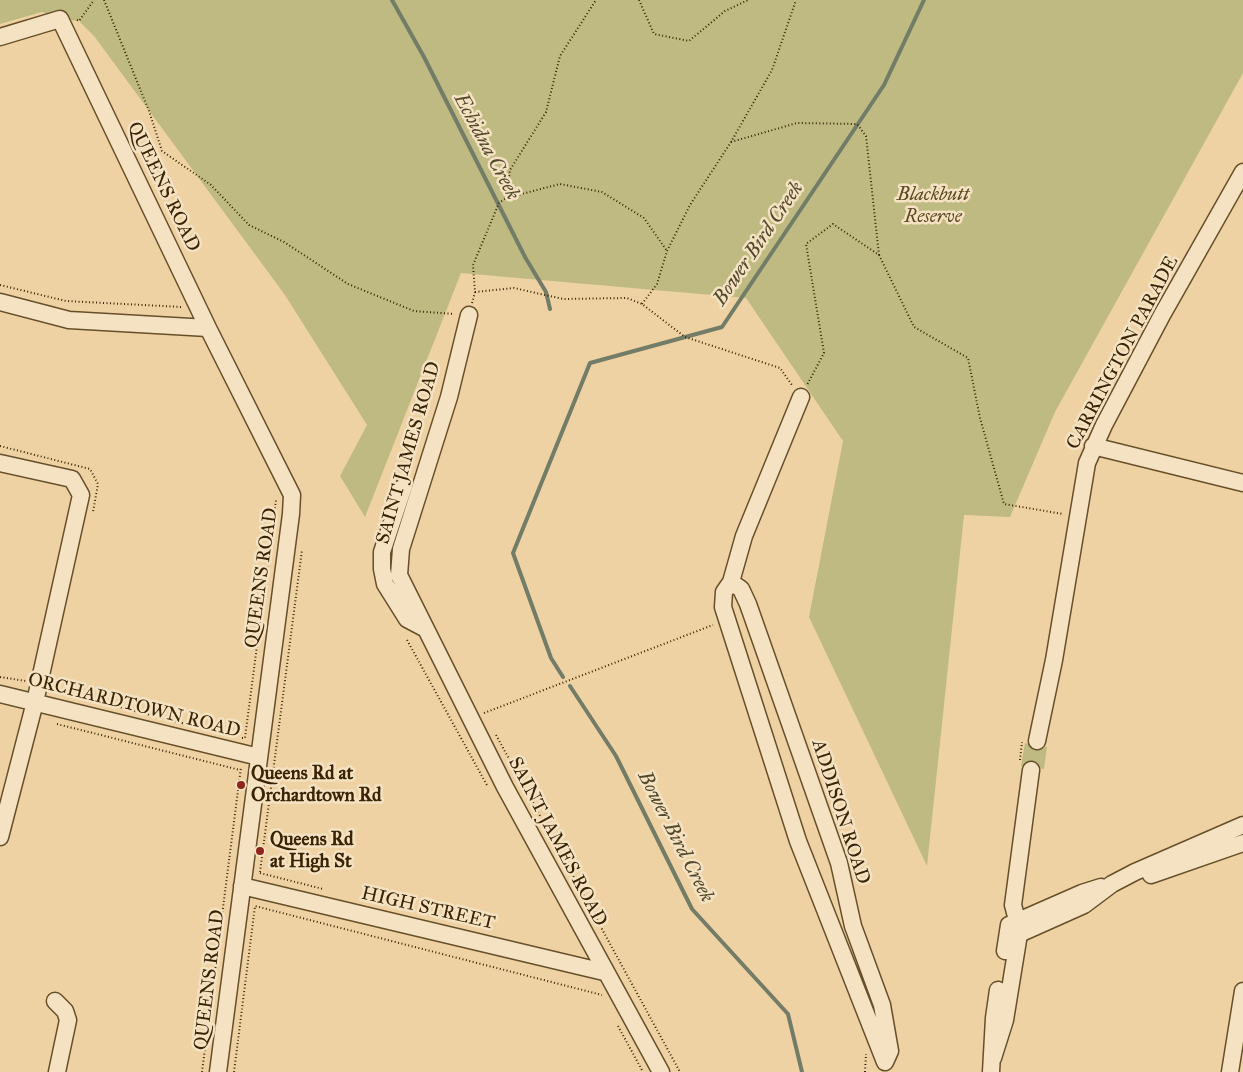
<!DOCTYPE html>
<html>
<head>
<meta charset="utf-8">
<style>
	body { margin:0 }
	canvas { display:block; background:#eed2a3 }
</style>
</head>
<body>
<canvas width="1243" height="1072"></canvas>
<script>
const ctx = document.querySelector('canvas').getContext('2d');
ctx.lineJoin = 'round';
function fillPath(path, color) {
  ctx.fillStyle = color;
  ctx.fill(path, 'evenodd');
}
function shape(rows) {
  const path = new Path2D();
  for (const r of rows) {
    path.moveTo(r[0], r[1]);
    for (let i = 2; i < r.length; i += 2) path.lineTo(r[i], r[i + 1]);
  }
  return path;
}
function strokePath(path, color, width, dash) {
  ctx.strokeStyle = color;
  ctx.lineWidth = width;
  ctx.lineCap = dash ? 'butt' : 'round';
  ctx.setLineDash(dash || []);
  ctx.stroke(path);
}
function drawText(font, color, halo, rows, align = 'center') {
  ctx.font = font + ' "IM FELL Great Primer",serif';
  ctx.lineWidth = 5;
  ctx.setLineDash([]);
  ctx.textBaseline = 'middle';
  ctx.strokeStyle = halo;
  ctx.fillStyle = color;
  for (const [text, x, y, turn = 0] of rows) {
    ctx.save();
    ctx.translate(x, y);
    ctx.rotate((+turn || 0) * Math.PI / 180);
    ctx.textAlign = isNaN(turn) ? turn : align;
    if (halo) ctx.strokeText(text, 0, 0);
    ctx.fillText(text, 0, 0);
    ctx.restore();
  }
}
const green = shape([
	[0,0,1243,0,1243,73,1055,412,1010,517,964,515,927,866,809,617,843,441,746,298,461,273,365,517,340,476,367,425,285,295,94,36,79,21,60,19,42,12,0,24],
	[1025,743,1047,747,1044,769,1021,766]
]);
const stream = shape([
	[392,0,424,57,525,257,546,292,550,309],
	[563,677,551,658,513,553,590,363,722,327,884,85,924,0],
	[570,686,616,756,692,909,788,1014,802,1072]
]);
const path = shape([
	[104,0,149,111,162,151,211,185,249,225,284,242,348,284,414,311,454,314],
	[639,0,654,34,689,41,725,11,748,0],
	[77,20,79,21,94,0],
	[731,142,797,123,857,124,866,136,879,255,833,224,806,244,824,353,807,385],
	[506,198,560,184,602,192,644,218,667,251],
	[879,255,914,327,968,358,980,418,1004,504,1063,514],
	[0,285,66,301,182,307],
	[475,292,514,288,563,299,627,298,642,304,685,337,780,368,792,385],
	[472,303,475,292,473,265,499,203,506,198,510,170,546,112,560,56,596,0],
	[642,304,657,284,667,251,690,205,731,142,772,70,796,0],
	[0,446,90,469,98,484,93,512],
	[407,640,488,787],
	[0,677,26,681],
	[54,684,58,691],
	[53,690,186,724],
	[484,713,713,625],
	[57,724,240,770],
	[496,735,680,1072],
	[242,738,245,738,276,500],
	[1020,760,1022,742],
	[260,872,302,550],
	[260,873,323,889],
	[618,1026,643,1072],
	[202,1072,241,767],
	[234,1072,255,906,602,995],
	[865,1072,866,1054]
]);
const minor = shape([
	[0,37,60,19,208,328,292,495,291,514,218,1072],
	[0,302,69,320,208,328],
	[469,315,449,397,401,549,399,575,505,787,661,1072],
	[801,397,744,536,731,582,724,592,723,607,798,841,885,1062],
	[1093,446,1243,483],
	[0,463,72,479,81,495,35,702,0,837],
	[404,486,382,552,382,569,385,584,407,619,424,628],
	[731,582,741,589,748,604,839,863,853,926,882,1005,890,1051,885,1062],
	[0,694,259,757],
	[1037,741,1054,660,1087,463,1104,425,1162,315,1243,172],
	[1151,875,1243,843],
	[242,886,604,972],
	[1017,920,1013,905,1031,770],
	[1005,951,1009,925,1082,893,1101,887],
	[55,1001,65,1011,68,1020,57,1072],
	[993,1058,1005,1020,1019,934,1084,905,1112,884,1135,872,1243,825],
	[991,1072,994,1018,998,990],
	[1230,1072,1243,991]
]);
const markers = [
	[241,785,5,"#8f2418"],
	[260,851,5,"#8f2418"]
];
const streetNames = [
	["QUEENS ROAD",163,187,64],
	["CARRINGTON PARADE",1123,353,-62],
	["SAINT JAMES ROAD",409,453,-74],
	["QUEENS ROAD",262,578,-82],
	["ORCHARDTOWN ROAD",134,706,14],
	["ADDISON ROAD",840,812,72],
	["SAINT JAMES ROAD",557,842,62],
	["HIGH STREET",428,909,13],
	["QUEENS ROAD",210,980,-83]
];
const parkNames = [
	["Blackbutt",933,195],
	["Reserve",933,217]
];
const poiNames = [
	["Queens Rd at",251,774],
	["Orchardtown Rd",251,796],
	["Queens Rd",270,840],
	["at High St",270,862]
];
const waterNames = [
	["Echidna Creek",486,147,62],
	["Bower Bird Creek",759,244,-56],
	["Bower Bird Creek",675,837,63]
];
fillPath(green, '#beba82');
strokePath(stream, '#737c66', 4);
strokePath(minor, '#674f29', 19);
strokePath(path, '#3a2300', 2, [1, 2.5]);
strokePath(minor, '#f4e2c3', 16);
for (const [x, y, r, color] of markers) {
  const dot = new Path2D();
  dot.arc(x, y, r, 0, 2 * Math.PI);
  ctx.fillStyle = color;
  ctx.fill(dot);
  strokePath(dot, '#f4e2c3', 2);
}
drawText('19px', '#3a2300', '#f4e2c3', streetNames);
drawText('italic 19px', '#5b4920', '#f4e2c3', parkNames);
drawText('bold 19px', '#3a2300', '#f4e2c3', poiNames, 'left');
drawText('italic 20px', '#52482a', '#f4e2c3', waterNames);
</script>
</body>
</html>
